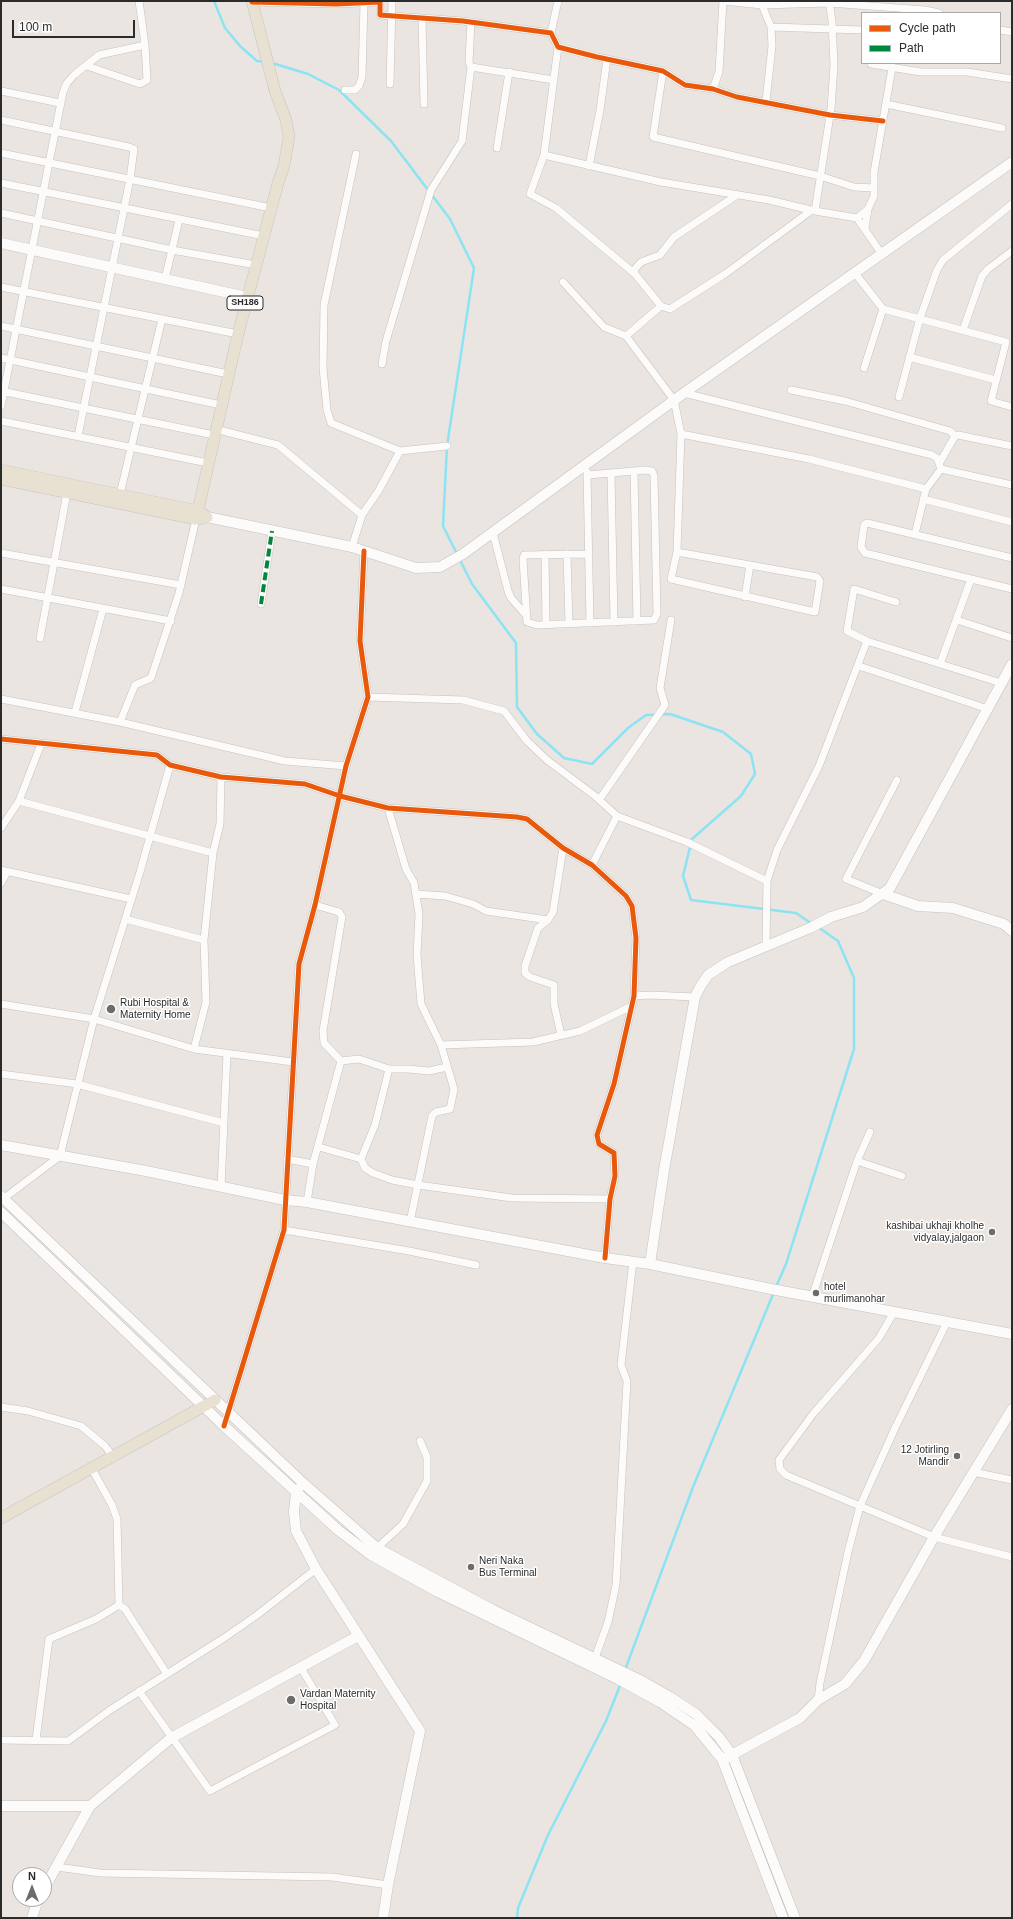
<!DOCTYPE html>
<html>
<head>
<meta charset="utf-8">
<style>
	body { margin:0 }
	#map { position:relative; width:1013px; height:1919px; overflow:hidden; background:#eae5e0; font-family:Arial,sans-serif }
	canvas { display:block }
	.frame { position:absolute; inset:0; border:2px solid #2b2b2b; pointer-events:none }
	.legend { position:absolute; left:861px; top:12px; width:140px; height:52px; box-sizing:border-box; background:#fff; border:1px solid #aaa; margin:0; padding:5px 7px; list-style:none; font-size:12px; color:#2b2b2b }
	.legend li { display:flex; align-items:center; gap:8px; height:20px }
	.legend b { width:20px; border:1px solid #aaa }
	.north { position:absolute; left:12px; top:1867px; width:40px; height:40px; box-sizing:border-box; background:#fff; border:1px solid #aaa; border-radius:50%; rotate:0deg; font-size:11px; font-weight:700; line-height:16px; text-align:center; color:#2b2b2b }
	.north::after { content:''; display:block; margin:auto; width:14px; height:18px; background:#6e6c6a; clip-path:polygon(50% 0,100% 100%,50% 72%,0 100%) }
	.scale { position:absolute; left:12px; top:20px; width:123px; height:18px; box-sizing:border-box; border:2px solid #2b2b2b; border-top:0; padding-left:5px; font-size:12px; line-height:14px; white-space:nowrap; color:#2b2b2b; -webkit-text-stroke:3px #fff; paint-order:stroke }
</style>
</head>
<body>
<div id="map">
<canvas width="1013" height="1919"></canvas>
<div class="frame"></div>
<ul class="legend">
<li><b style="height:5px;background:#e8590c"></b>Cycle path</li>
<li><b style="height:5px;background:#00873e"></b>Path</li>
</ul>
<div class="north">N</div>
<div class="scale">100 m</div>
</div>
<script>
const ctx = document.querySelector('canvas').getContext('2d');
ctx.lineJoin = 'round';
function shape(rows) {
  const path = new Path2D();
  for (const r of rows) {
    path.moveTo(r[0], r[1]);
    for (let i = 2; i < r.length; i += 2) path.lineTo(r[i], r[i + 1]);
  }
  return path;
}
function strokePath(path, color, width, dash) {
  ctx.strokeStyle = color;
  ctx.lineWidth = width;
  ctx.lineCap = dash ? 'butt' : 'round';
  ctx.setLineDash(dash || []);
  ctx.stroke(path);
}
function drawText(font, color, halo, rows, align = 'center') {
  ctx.font = font + ' Arial,sans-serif';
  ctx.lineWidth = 3;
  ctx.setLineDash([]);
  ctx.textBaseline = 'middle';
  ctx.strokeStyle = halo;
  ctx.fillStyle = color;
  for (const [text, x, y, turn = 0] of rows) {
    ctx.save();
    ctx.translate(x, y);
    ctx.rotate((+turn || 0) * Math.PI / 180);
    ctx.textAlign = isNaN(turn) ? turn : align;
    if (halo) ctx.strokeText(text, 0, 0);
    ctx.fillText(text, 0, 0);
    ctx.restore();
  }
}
const stream = shape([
	[214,1,225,28,240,46,257,61,265,62],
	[272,63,308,74,339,90,391,141,450,219,474,268,447,446,443,526,457,554],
	[459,558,472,584,516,643,517,707,537,734,564,758,592,764,628,728,646,715,670,714,723,732,751,754,755,774,741,796,692,839,683,876,691,900,796,913,812,924],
	[776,1287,786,1264,854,1049,854,978,838,941,818,927],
	[625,1670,693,1487,774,1292],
	[517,1918,518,1908,548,1835,606,1721,621,1683]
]);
const street = shape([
	[724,1,762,5,771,27,772,46,766,101],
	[252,2,336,4,380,2,380,15,463,21,551,33,558,47,597,57,663,71,685,85,713,89,737,97,830,115,883,121],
	[762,5,829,3,925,10,939,13],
	[422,19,424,104],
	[771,27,862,30],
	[1000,30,1012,32],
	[551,33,558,1],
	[558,47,544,155,530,194,556,208,635,274,661,306,670,309,725,274,812,210],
	[871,64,921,72,967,72,1012,79],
	[87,66,140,84,147,80,145,45,139,1],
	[471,67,554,80],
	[663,71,653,137,820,176,854,187,874,188],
	[390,84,392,1],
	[713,89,719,72,723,1],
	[345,90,355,90,359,86,362,77,364,3],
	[1,91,60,103],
	[886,104,1002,128],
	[1,120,129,147,134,149,130,179,78,436],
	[497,148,509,72],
	[1,153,271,208],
	[356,154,324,305,323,368,327,410,331,423,400,451,447,446],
	[544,155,661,182,769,200,815,211,857,218,881,253],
	[589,166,600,110,607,59],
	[1,183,264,236],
	[815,211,831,109,834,65,832,21,829,1],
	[1,213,172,250,256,265],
	[857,218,868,209,874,196,874,172,892,68],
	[865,229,868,209],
	[854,272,883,309,1006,342,991,401,1012,407],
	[635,274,634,270,641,262,660,255,674,237,737,195],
	[165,279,179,220],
	[563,282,604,327,626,336,661,306],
	[1,287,238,334],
	[1,326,228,374],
	[963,330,982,276,988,269,1012,251],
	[626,336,674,400,681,434,677,552,671,579,815,612,820,581,817,577,677,552],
	[909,357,996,380],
	[1,358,221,405],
	[382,364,386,341,431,190,462,141,471,67,469,62,471,22],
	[864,368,883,309],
	[791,390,845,401,950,431,955,436],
	[1,391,214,435],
	[684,393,932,455,937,458,941,469],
	[899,397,920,318,937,270,943,260,1012,204],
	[1,406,63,92,67,83,74,75,99,55,145,45],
	[1,421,208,463],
	[215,429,278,445,362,515],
	[681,434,809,459,926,489],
	[940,462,955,436,958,435,1012,446],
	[634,471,637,621],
	[587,472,590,623],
	[611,473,614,622],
	[588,475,645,470,652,471,654,476,657,614,654,620,537,625,527,622,523,559,524,555,589,554],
	[120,494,162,319],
	[923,499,1012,522],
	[493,533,508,591,511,598,525,614],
	[915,534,926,489,941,469,1012,485],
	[352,547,362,515,379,490,400,451],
	[1,553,181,585],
	[545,554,546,625],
	[567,554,569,624],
	[1012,558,867,523,864,525,861,547,865,553,1012,589],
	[1,589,171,621],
	[745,597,750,565],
	[896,602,854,589,847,631,867,641,1001,683],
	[261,604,272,531],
	[957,620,1012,638],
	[40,638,67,493],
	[940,664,971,579],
	[859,666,988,709],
	[368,697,463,700,504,711,527,741,547,760,595,796,617,816,592,865],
	[1,699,120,722,285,761,346,766],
	[75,712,103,609],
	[120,722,135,685,151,678,179,593,196,519],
	[1,739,157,755,170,765,221,777,305,784,340,796,388,808,517,817,527,819,563,848,592,865,626,896,632,906,636,938,634,996,614,1084,597,1135,599,1144,614,1153,615,1176,610,1199,605,1258],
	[599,800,665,705,660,688,671,620],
	[19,801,213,853],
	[388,808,406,869,414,883,419,914,417,955,421,1004,441,1045,454,1089,450,1109,436,1112,432,1116,410,1222],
	[617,816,687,842,767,881],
	[1,828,19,801,41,744],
	[1,870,131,899],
	[1,883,7,872],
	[416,894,445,896,473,904,486,911,548,920],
	[883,894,846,879,897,780],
	[125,919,204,940],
	[766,946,767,881,777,850,819,766,867,641],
	[634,996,650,995,695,997],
	[1,1004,94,1019,194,1049,293,1062],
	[561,1035,554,1004,554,985,530,977,525,973,525,966,538,928,548,920,553,912,563,848],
	[441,1045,533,1042,580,1031,632,1006],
	[194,1049,206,1002,204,940,213,853,220,824,221,777],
	[341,1061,359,1059,389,1069,408,1069,429,1071,447,1067],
	[1,1074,77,1084,224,1123],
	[319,1147,361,1159,365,1168,373,1173,392,1180,418,1185,512,1198,610,1199],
	[287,1159,313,1164],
	[361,1159,375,1125,389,1069],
	[857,1161,902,1176],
	[221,1187,227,1054],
	[3,1199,60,1156,94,1019,140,872,170,765],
	[307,1202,313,1164,341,1061,324,1043,323,1031,342,917,339,912,315,905],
	[284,1230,409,1251,476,1265],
	[812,1297,857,1161,870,1132],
	[894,1312,879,1338,813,1414,779,1460,780,1469,786,1475,934,1537,1012,1557],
	[1,1407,28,1411,81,1426,105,1446,114,1458],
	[224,1426,284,1230,299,964,315,905,346,766,368,697,360,641,364,551],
	[92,1469,112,1505,117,1519,119,1605,125,1609,167,1674],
	[973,1472,1012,1480],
	[377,1548,403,1524,427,1481,427,1457,420,1441],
	[595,1658,608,1622,616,1585,627,1381,621,1365,633,1261],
	[139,1691,210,1791,335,1725,301,1668],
	[818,1700,820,1683,848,1552,860,1506,895,1428,947,1322],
	[1,1740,68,1741,110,1710,224,1638,257,1615,316,1569],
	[36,1740,49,1639,96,1619,119,1605],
	[57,1867,100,1873,332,1877,388,1885]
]);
const secondary = shape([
	[1,243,247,297],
	[207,517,352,547,416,568,440,567,463,554,684,393,1012,162],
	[883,894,918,906,953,908,1004,924,1012,931],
	[1,1145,146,1171,285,1200,307,1202,605,1258,650,1264,771,1289,1012,1334],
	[1,1196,303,1483,377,1548,493,1610,642,1681,670,1697,696,1714,719,1737,732,1755,795,1918],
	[1,1212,224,1426,338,1530,371,1555,438,1592,618,1679,660,1702,695,1726,722,1759,783,1918],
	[650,1264,664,1170,695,997,700,987,708,975,728,962,810,928,831,917,863,907,890,888,1012,664],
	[298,1489,296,1492,294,1512,296,1531,316,1569,420,1731,388,1885,383,1918],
	[726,1758,800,1718,818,1700,845,1684,864,1661,934,1537,1012,1409],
	[1,1806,90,1806],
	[44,1889,90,1806,171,1738,358,1636],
	[32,1918,38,1899]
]);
const primary = shape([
	[1,470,198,511,207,517],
	[1,479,196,519,203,518],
	[196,519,238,334,278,183,284,166,289,137,286,120,275,91,252,1],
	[1,1518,215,1400]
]);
const quiet = shape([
	[261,604,272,531]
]);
const cycleway = shape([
	[252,2,336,4,380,2,380,15,463,21,551,33,558,47,597,57,663,71,685,85,713,89,737,97,830,115,883,121],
	[1,739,157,755,170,765,221,777,305,784,340,796,388,808,517,817,527,819,563,848,592,865,626,896,632,906,636,938,634,996,614,1084,597,1135,599,1144,614,1153,615,1176,610,1199,605,1258],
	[224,1426,284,1230,299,964,315,905,346,766,368,697,360,641,364,551]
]);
const markers = [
	[111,1009,5,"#6e6c6a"],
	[992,1232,4,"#6e6c6a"],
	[816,1293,4,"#6e6c6a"],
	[957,1456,4,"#6e6c6a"],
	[471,1567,4,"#6e6c6a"],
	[291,1700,5,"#6e6c6a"]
];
const shields = [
	[245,303,36]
];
const shieldNames = [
	["SH186",245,303]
];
const poiNames = [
	["Rubi Hospital &",120,1003],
	["Maternity Home",120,1015],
	["kashibai ukhaji kholhe",984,1226,"right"],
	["vidyalay,jalgaon",984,1238,"right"],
	["hotel",824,1287],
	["murlimanohar",824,1299],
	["12 Jotirling",949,1450,"right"],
	["Mandir",949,1462,"right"],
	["Neri Naka",479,1561],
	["Bus Terminal",479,1573],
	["Vardan Maternity",300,1694],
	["Hospital",300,1706]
];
strokePath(stream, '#8ce3f3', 2.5);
strokePath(street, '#c3c2c2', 8);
strokePath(secondary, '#c3c2c2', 11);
strokePath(primary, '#c5c3c1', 12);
strokePath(street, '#fcfbfa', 7);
strokePath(secondary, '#fcfbfa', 10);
strokePath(primary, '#e8e1d2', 11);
strokePath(quiet, '#00873e', 4, [8, 4]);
strokePath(cycleway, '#e8590c', 5);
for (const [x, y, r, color] of markers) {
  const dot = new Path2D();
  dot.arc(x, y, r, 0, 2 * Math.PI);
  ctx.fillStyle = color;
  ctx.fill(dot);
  strokePath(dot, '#fff', 1.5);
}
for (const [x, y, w] of shields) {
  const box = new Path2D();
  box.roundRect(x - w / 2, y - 7, w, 14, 3);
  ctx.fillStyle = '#fff';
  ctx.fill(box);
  strokePath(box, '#2b2b2b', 1);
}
drawText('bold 9px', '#2b2b2b', null, shieldNames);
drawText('10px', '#2b2b2b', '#fff', poiNames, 'left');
</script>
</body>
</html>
